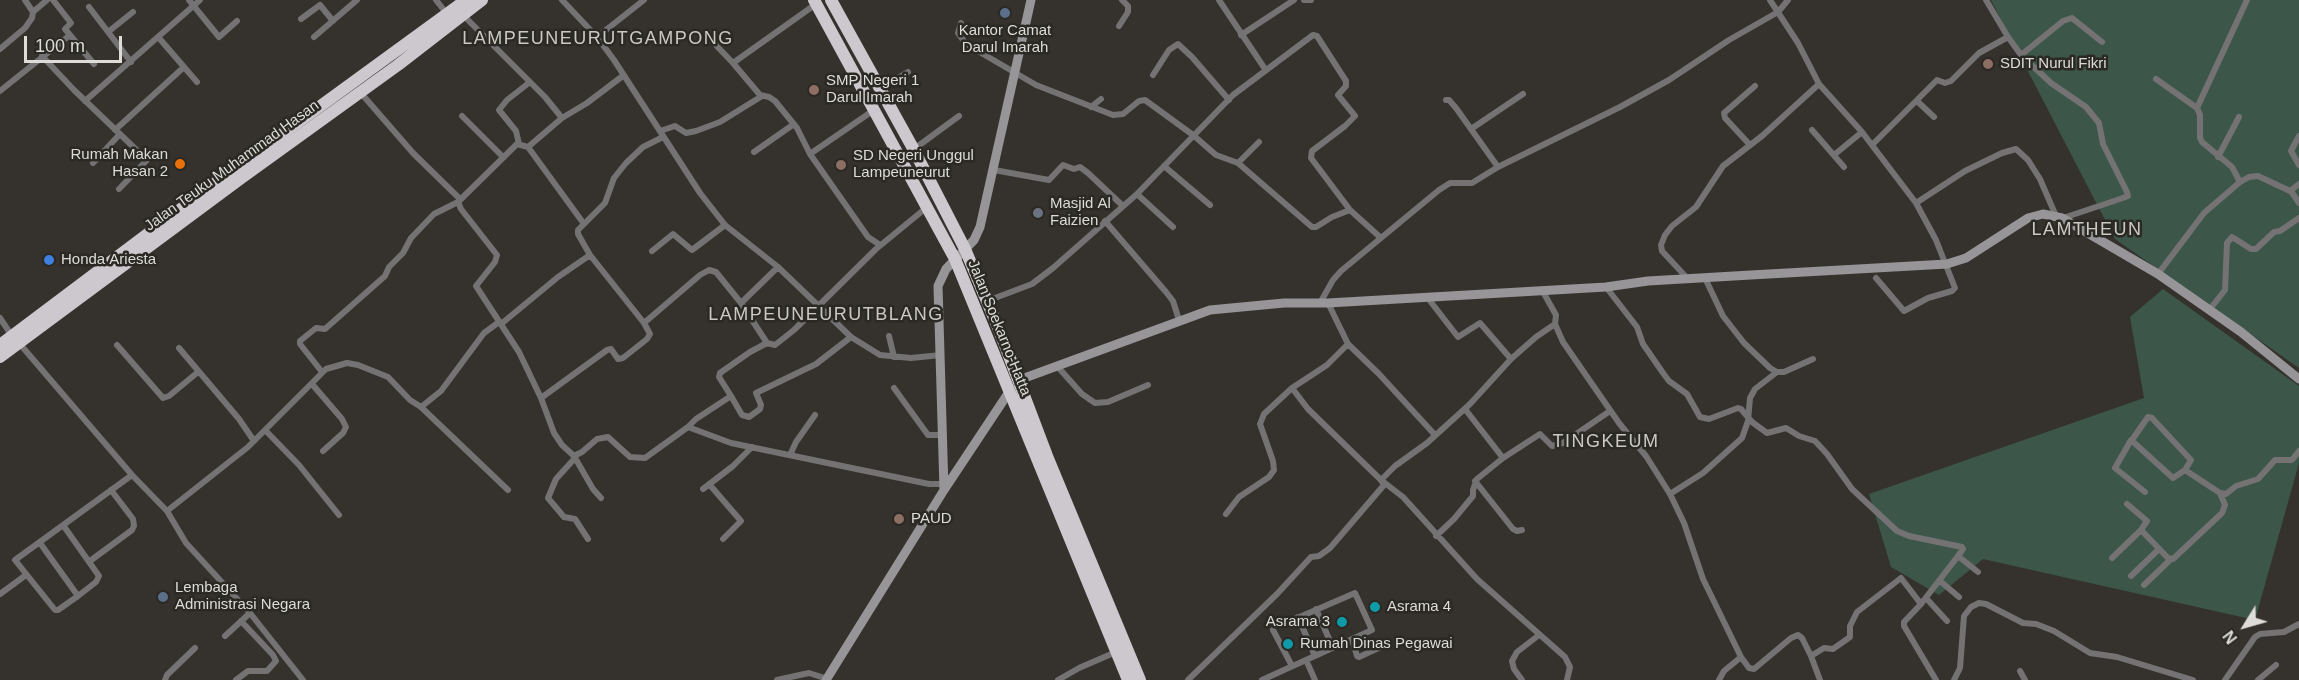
<!DOCTYPE html>
<html>
<head>
<meta charset="utf-8">
<style>
	body { margin:0 }
	#map { position:relative; width:2299px; height:680px; overflow:hidden; background:#35322e; font-family:Helvetica,sans-serif }
	canvas { display:block }
	.north { position:absolute; left:2215px; top:596px; width:60px; height:60px; -webkit-text-stroke:4px #2b2924; paint-order:stroke; rotate:233deg; font-size:16px; font-weight:700; line-height:24px; text-align:center; color:#dedcd9 }
	.north::after { content:''; display:block; margin:auto; width:21px; height:27px; background:#dedcd9; clip-path:polygon(50% 0,100% 100%,50% 72%,0 100%) }
	.scale { position:absolute; left:24px; top:36px; width:98px; height:27px; box-sizing:border-box; border:3px solid #dedcd9; border-top:0; padding-left:8px; font-size:18px; line-height:21px; white-space:nowrap; color:#dedcd9; -webkit-text-stroke:4px #2b2924; paint-order:stroke }
</style>
</head>
<body>
<div id="map">
<canvas width="2299" height="680"></canvas>
<div class="north">N</div>
<div class="scale">100 m</div>
</div>
<script>
const ctx = document.querySelector('canvas').getContext('2d');
ctx.lineJoin = 'round';
function fillPath(path, color) {
  ctx.fillStyle = color;
  ctx.fill(path, 'evenodd');
}
function shape(rows) {
  const path = new Path2D();
  for (const r of rows) {
    path.moveTo(r[0], r[1]);
    for (let i = 2; i < r.length; i += 2) path.lineTo(r[i], r[i + 1]);
  }
  return path;
}
function strokePath(path, color, width, dash) {
  ctx.strokeStyle = color;
  ctx.lineWidth = width;
  ctx.lineCap = dash ? 'butt' : 'round';
  ctx.setLineDash(dash || []);
  ctx.stroke(path);
}
function drawText(font, color, halo, rows, align = 'center') {
  ctx.font = font + ' Helvetica,sans-serif';
  ctx.lineWidth = 5;
  ctx.setLineDash([]);
  ctx.textBaseline = 'middle';
  ctx.strokeStyle = halo;
  ctx.fillStyle = color;
  for (const [text, x, y, turn = 0] of rows) {
    ctx.save();
    ctx.translate(x, y);
    ctx.rotate((+turn || 0) * Math.PI / 180);
    ctx.textAlign = isNaN(turn) ? turn : align;
    if (halo) ctx.strokeText(text, 0, 0);
    ctx.fillText(text, 0, 0);
    ctx.restore();
  }
}
const green = shape([
	[1991,0,2299,0,2299,368,2115,239],
	[2163,289,2299,386,2299,463,2255,620,1983,559,1939,595,1891,567,1869,494,2144,398,2130,317]
]);
const street = shape([
	[53,0,71,23,65,29,94,64],
	[189,0,219,37,237,21],
	[436,0,447,14],
	[562,0,597,37,614,60,700,193,725,225,778,267,851,337,880,355,911,358,941,355],
	[1219,0,1265,69],
	[1304,0,1311,0],
	[1770,0,1798,43,1819,84],
	[1986,0,2008,37,2021,55,2051,83,2086,107,2099,123,2103,144,2127,192,2128,196,2120,199,2063,218],
	[816,4,733,63,760,95,769,97,775,101,797,128,810,154,874,110],
	[89,7,131,62],
	[33,12,47,0],
	[463,15,545,97,562,118],
	[301,19,320,5,333,21],
	[961,23,958,33,966,44,1036,85,1113,115,1123,114,1139,101,1145,100,1193,135,1216,155,1238,163,1312,227,1316,227,1332,217,1350,210],
	[1119,26,1128,12,1128,6,1122,0],
	[108,32,133,12],
	[1241,35,1294,0],
	[314,37,357,0],
	[597,37,644,0],
	[159,38,197,82],
	[711,40,733,63],
	[0,49,25,28,32,18,33,12,25,0],
	[2021,55,2063,21,2072,18,2102,42],
	[42,56,74,90,147,160,119,189],
	[624,75,587,103,562,118,528,147,517,144,458,202,461,209,497,255,495,262,476,286,519,352,541,398,554,433,562,445,574,456,582,452,597,439,608,437,630,457,645,458,688,427,731,443,929,484,944,484],
	[1153,75,1169,50,1178,44,1192,57,1229,100],
	[2156,79,2197,108,2200,115,2200,138,2202,142,2232,167,2240,182],
	[880,88,908,72],
	[0,91,70,35],
	[360,92,413,153,460,199],
	[1446,100,1449,100,1456,108,1498,167],
	[85,101,200,0],
	[1917,101,1934,117],
	[1091,107,1101,99],
	[2197,108,2247,0],
	[462,116,503,157],
	[1471,129,1523,94],
	[115,130,184,67],
	[1812,130,1844,167],
	[660,131,675,126,686,133,696,131,720,122,762,96],
	[2299,136,2291,151,2299,165],
	[519,144,516,131,499,110,507,100,530,82],
	[1750,145,1725,118,1724,113,1755,86],
	[1872,145,1937,80,1945,83,1951,81,1979,53,2008,37],
	[528,147,584,224],
	[914,149,959,116],
	[754,152,794,124],
	[810,154,868,237,880,245],
	[1834,155,1862,132],
	[2218,157,2239,117],
	[93,163,120,134],
	[1238,163,1259,142],
	[1164,166,1210,205],
	[994,170,1049,180,1063,165,1074,169,1080,167,1088,173,1123,206],
	[2291,191,2299,203],
	[1137,194,1173,227],
	[1916,203,1965,171,2002,153,2016,149,2028,160,2040,179,2056,216],
	[1105,221,1166,292,1173,301,1179,320],
	[652,251,673,234,692,250,725,225],
	[590,255,578,234,578,230,605,203,614,178,626,163,643,147,663,137],
	[2158,274,2204,213,2240,182,2249,177,2258,176,2290,191,2299,184],
	[1705,278,1723,316,1744,343,1770,368,1777,372,1784,372,1813,359],
	[1688,279,1662,251,1661,245,1665,235,1672,226,1696,207,1723,166,1762,136,1819,84,1862,132,1916,203,1936,240,1955,288,1952,291,1928,298,1904,311,1876,278],
	[1606,287,1637,327,1643,344,1663,373,1669,381,1687,394,1700,417,1709,419,1738,408,1741,409,1752,422,1767,433,1786,428,1799,436,1815,441,1827,454,1852,489,1897,531,1909,536,1962,547,1963,549,1958,556],
	[1542,290,1556,315,1555,324,1563,342,1619,423,1646,456,1670,494,1684,523,1703,579,1741,657,1749,668,1754,669,1791,638,1798,635,1802,638,1811,656,1820,680],
	[1427,297,1458,337,1480,323,1511,359],
	[987,301,1032,284,1053,268,1137,194,1233,95,1313,35,1317,36,1346,81,1346,86,1338,95,1355,116,1345,126,1316,148,1312,151,1311,158,1350,210,1381,238],
	[741,303,778,267],
	[1320,303,1333,280,1341,271,1439,190,1450,183,1472,183,1498,167,1620,107,1669,80,1729,40,1778,12,1788,0],
	[1328,303,1348,344,1379,374,1435,435],
	[2210,309,2225,290,2227,243,2232,237,2251,249,2256,249,2274,232,2280,231,2299,218],
	[0,318,12,336],
	[501,324,558,277,590,255,644,323],
	[889,336,894,357],
	[19,343,132,475,167,511,186,543,250,613,303,680],
	[117,345,163,398,169,396,198,372],
	[179,348,239,419,254,441],
	[1057,366,1082,394,1095,403,1108,402,1148,385],
	[322,372,300,344,300,341,316,328,325,329,385,276,389,267,403,253,411,238,434,214,458,202],
	[312,384,342,419,346,427,343,433,323,451],
	[894,388,928,435,943,435],
	[1292,388,1308,409,1381,480,1403,497,1477,579,1565,657,1570,667,1567,680],
	[731,396,742,415,749,417,760,409,761,405,756,393,816,364,851,337],
	[541,398,607,350,611,349,618,359,623,358,647,339,650,334,644,323,700,275,709,270,716,272,741,303,767,343,775,345,794,330,876,249,926,208],
	[421,407,508,490],
	[1465,409,1503,458],
	[688,427,696,419,731,396,719,377,720,373,750,352,767,343],
	[265,430,299,465,339,515],
	[2132,440,2148,417,2152,418,2191,460,2185,470],
	[790,455,796,442,815,415],
	[574,456,593,489,601,498],
	[575,458,556,479,548,498,564,517,575,519,588,539],
	[1475,481,1513,529,1517,531,1522,530],
	[709,484,741,521,723,539],
	[703,489,733,466,752,447],
	[2145,492,2115,468,2131,440,2173,478,2185,470,2220,493],
	[1670,494,1703,473,1742,438,1748,421,1750,398,1755,389,1777,372],
	[2127,504,2147,521,2141,530],
	[167,511,248,447,326,369,347,363,358,365,388,377,410,400,421,407,441,391,484,333,499,322],
	[1226,514,1239,497,1269,477,1274,470,1273,461,1260,424,1264,414,1292,388,1327,365,1348,344],
	[63,525,99,576,96,582,78,596,58,610,55,610,15,560,132,475],
	[1436,536,1454,519,1473,496,1473,490,1477,479,1503,458,1540,434,1552,446,1563,443,1610,411],
	[40,543,78,596],
	[2112,558,2141,530,2168,558,2173,559,2222,513,2225,505,2220,493,2226,494,2236,486,2258,479,2275,460,2292,460,2299,451],
	[90,561,132,530,134,526,133,519,111,490],
	[2131,576,2159,549],
	[1940,581,1959,597],
	[2144,585,2171,559],
	[0,594,26,575],
	[1926,598,1947,621],
	[1316,609,1333,648],
	[1298,617,1315,656],
	[1273,630,1292,666],
	[225,636,250,613],
	[1352,639,1357,656,1359,657,1387,644],
	[1811,656,1824,648,1833,649,1850,637,1850,626,1857,612,1901,578,1921,604],
	[1306,660,1315,680],
	[2020,671,2025,680],
	[165,680,167,675,195,648],
	[236,680,248,671,267,671,276,661,273,655,241,621],
	[777,680,809,673,828,679],
	[1058,680,1079,668,1116,652],
	[1188,680,1277,594,1311,557,1319,556,1330,548,1384,485,1381,480,1395,466,1427,443,1470,404,1511,359,1536,337,1555,324],
	[1262,680,1372,630,1355,593,1288,622],
	[1522,680,1514,669,1512,661,1517,652,1539,635],
	[1719,680,1724,671,1741,657],
	[1936,680,1904,626,1904,622,1921,604,1958,556,1978,572],
	[1954,680,1960,668,1964,616,1971,607,1979,603,1986,604,2023,623,2036,624,2054,631,2090,653,2117,657,2193,680],
	[2225,680,2255,637,2260,634,2284,632,2299,624],
	[2258,680,2276,665]
]);
const secondary = shape([
	[1019,380,1210,310,1284,303,1328,303,1606,287,1648,281,1751,275,1947,264,1966,258,2028,218,2043,214,2062,218,2158,274,2241,332,2299,379],
	[944,490,938,286,946,269,974,240,980,227,1031,0],
	[826,680,944,490,1009,392]
]);
const highway = shape([
	[814,0,955,259,1128,680],
	[831,0,914,150,965,249,1000,332,1047,456,1140,680],
	[0,345,234,169,466,0],
	[0,357,240,179,398,65,482,0]
]);
const markers = [
	[1005,13,6,"#5c6f8a"],
	[1988,64,6,"#8d6e63"],
	[814,90,6,"#8d6e63"],
	[180,164,6,"#e8710a"],
	[841,165,6,"#8d6e63"],
	[1038,213,6,"#6b7280"],
	[49,260,6,"#3f7fe0"],
	[899,519,6,"#8d6e63"],
	[163,597,6,"#5c6f8a"],
	[1375,607,6,"#0f9aa8"],
	[1342,622,6,"#0f9aa8"],
	[1288,644,6,"#0f9aa8"]
];
const poiNames = [
	["Kantor Camat",1005,31,"center"],
	["Darul Imarah",1005,48,"center"],
	["SDIT Nurul Fikri",2000,64],
	["SMP Negeri 1",826,81],
	["Darul Imarah",826,98],
	["Rumah Makan",168,155,"right"],
	["Hasan 2",168,172,"right"],
	["SD Negeri Unggul",853,156],
	["Lampeuneurut",853,173],
	["Masjid Al",1050,204],
	["Faizien",1050,221],
	["Honda Ariesta",61,260],
	["PAUD",911,519],
	["Lembaga",175,588],
	["Administrasi Negara",175,605],
	["Asrama 4",1387,607],
	["Asrama 3",1330,622,"right"],
	["Rumah Dinas Pegawai",1300,644]
];
const streetNames = [
	["Jalan Teuku Muhammad Hasan",232,166,-36],
	["Jalan Soekarno-Hatta",999,328,68]
];
const quarterNames = [
	["LAMPEUNEURUTGAMPONG",598,39],
	["LAMTHEUN",2087,230],
	["LAMPEUNEURUTBLANG",826,315],
	["TINGKEUM",1606,442]
];
fillPath(green, '#3c564a');
strokePath(street, '#747273', 6);
strokePath(secondary, '#989598', 9);
strokePath(highway, '#cdc8cd', 12);
for (const [x, y, r, color] of markers) {
  const dot = new Path2D();
  dot.arc(x, y, r, 0, 2 * Math.PI);
  ctx.fillStyle = color;
  ctx.fill(dot);
  strokePath(dot, '#2b2924', 2);
}
drawText('15px', '#dedcd9', '#2b2924', poiNames, 'left');
drawText('15px', '#dedcd9', '#2b2924', streetNames);
ctx.letterSpacing = '1.5px';
drawText('18px', '#cbc8c2', '#2b2924', quarterNames);
ctx.letterSpacing = '0px';
</script>
</body>
</html>
